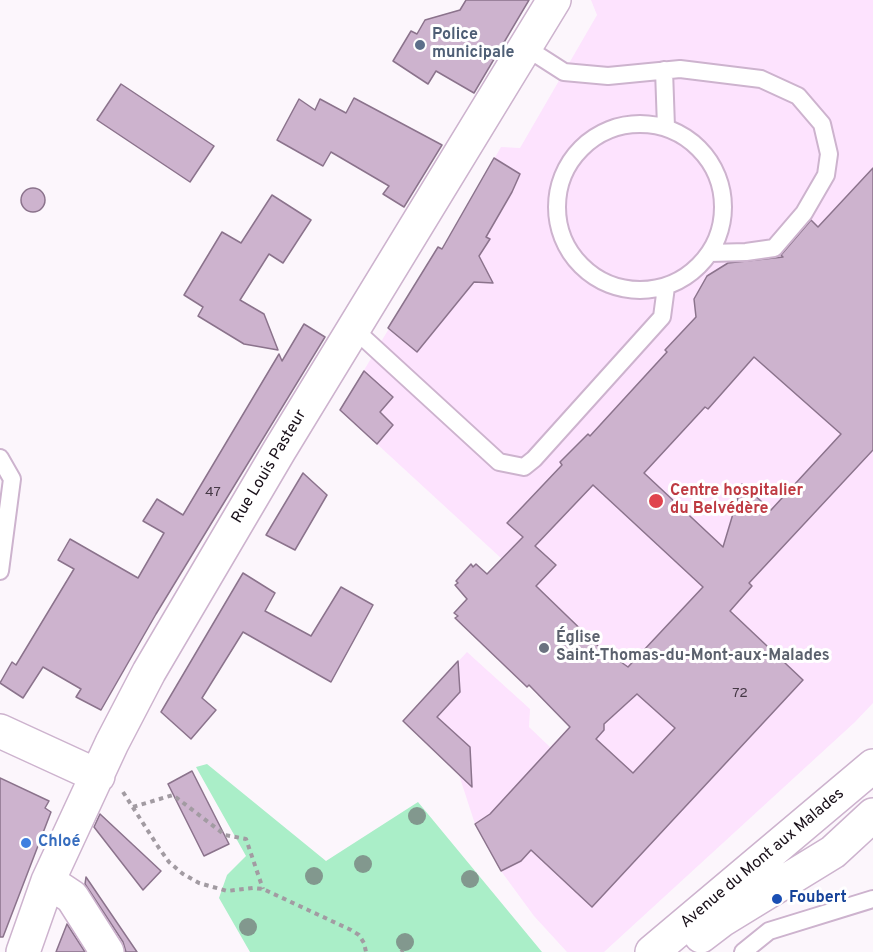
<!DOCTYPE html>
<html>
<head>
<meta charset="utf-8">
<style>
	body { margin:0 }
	canvas { display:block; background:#fcf6fc }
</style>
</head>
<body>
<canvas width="873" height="952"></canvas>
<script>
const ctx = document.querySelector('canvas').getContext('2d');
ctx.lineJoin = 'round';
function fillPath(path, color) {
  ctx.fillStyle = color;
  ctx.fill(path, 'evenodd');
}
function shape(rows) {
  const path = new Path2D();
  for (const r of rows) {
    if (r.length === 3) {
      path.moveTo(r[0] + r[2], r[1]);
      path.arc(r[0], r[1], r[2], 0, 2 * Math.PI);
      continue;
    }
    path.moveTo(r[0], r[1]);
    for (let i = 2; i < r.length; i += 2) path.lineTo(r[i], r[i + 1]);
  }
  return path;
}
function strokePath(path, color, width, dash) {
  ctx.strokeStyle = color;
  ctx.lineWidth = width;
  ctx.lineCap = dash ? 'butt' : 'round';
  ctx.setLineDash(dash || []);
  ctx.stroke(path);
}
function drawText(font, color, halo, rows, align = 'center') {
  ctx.font = font + ' Overpass,sans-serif';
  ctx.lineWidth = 6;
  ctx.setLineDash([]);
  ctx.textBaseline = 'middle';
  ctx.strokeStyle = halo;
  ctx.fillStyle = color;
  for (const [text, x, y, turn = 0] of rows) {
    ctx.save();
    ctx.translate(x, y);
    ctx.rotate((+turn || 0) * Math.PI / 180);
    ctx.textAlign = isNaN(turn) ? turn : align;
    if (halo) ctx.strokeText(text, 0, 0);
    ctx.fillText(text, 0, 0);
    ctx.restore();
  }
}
const built = shape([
	[591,0,873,0,873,703,855,722,604,952,567,952,534,916,501,871,475,824,459,775,403,721,467,652,530,709,529,727,550,747,572,724,603,729,605,726,603,723,603,649,600,647,598,650,588,641,591,638,588,636,578,631,580,629,578,626,570,624,573,621,571,618,568,621,561,610,558,607,555,610,547,601,549,599,547,596,536,591,538,587,502,559,340,410,438,247,442,249,501,147,520,148,597,15]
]);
const green = shape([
	[207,764,326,861,418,802,542,952,250,952,219,898,227,875,246,856,196,767]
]);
const building = shape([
	[466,0,529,0,474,93,436,71,428,84,393,61,411,31,417,34,425,20,460,10,466,0],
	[121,84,214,146,190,182,97,120,121,84],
	[354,98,442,145,404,207,383,194,389,186,331,152,323,166,277,140,299,99,315,110,320,99,346,113,354,98],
	[494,158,520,174,512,192,486,237,490,239,479,256,493,283,474,282,417,352,388,328,438,247,442,249,494,158],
	[873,168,873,450,749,583,752,586,730,611,803,680,592,907,531,850,521,861,501,871,475,824,490,814,570,727,529,685,527,687,455,618,458,616,454,613,467,599,455,585,458,583,456,581,471,564,473,567,476,564,487,574,523,537,507,523,562,465,560,462,588,434,590,436,667,352,665,350,696,317,694,299,707,276,728,263,783,257,781,255,811,220,818,227,873,168],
	[754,357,841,434,771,510,742,484,723,547,644,473,705,407,708,409,754,357],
	[593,485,703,587,628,667,597,645,536,586,556,565,535,546,593,485],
	[637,694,675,728,633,773,596,739,604,730,604,724,637,694],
	[33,200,12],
	[272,195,311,220,283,263,269,254,240,300,264,314,278,350,244,344,198,316,203,307,184,295,222,232,241,243,272,195],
	[304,324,325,337,156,614,101,710,76,697,81,689,43,667,23,698,0,683,12,662,16,665,74,569,58,560,70,539,138,578,164,533,143,521,157,499,183,515,279,354,282,361,304,324],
	[364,371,393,397,380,412,393,425,377,444,340,410,364,371],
	[303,473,327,495,295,550,266,535,303,473],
	[243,573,275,593,265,611,311,636,341,587,373,605,331,682,243,632,202,698,216,710,191,739,161,712,243,573],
	[458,661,460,692,437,717,470,747,472,787,403,721,458,661],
	[192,771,229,844,204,856,168,784,192,771],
	[0,778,49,801,45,808,51,812,3,937,0,937,0,778],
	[100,814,161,871,143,890,94,827,100,814],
	[86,877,137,952,126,952,123,942,85,884,86,877],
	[67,924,85,952,56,952,67,924]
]);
const path = shape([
	[123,792,159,848,169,862,183,874,199,883,227,891,253,888,263,889,351,930,359,935,364,943,366,952],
	[133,807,173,795,225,835,246,839,263,889],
	[401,952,403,950]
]);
const service = shape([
	[525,47,564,72,608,76,680,69,761,79,798,96,822,124,829,154,826,175,804,213,774,248,746,252,710,253],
	[664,70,666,127],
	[640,207,83],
	[354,329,499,462,524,467,534,459,662,317,666,287],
	[0,458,12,479,0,571],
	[743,952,769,931,873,899]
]);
const minor = shape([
	[0,731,98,776],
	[48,881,72,897,107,952],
	[23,952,48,881,112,743,149,672,279,451,554,0]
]);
const tertiary = shape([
	[701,936,722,920,833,852,873,815],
	[652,952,873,766]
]);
const trees = [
	[417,816],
	[363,864],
	[314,876],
	[470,879],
	[248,927],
	[405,942]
];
const markers = [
	[420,45,6,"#5c6f8a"],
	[656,501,8,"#e0444e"],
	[544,648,6,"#6b7280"],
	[26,843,6,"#3f7fe0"],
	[777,899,6,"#1a4fb4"]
];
const numberNames = [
	["47",213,493],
	["72",740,694]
];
const serviceNames = [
	["Police",432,36],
	["municipale",432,54]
];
const streetNames = [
	["Rue Louis Pasteur",270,467,-59],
	["Avenue du Mont aux Malades",763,859,-40]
];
const healthNames = [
	["Centre hospitalier",670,492],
	["du Belvédère",670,510]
];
const worshipNames = [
	["Église",556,639],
	["Saint-Thomas-du-Mont-aux-Malades",556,657]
];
const shopNames = [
	["Chloé",38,843]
];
const transitNames = [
	["Foubert",789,899]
];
fillPath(built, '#fde3fe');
fillPath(green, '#aaeec8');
fillPath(building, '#cdb3ce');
strokePath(building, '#8b738c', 1.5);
strokePath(service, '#cdb3ce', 20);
strokePath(minor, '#cdb3ce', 36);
strokePath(tertiary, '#cdb3ce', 36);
strokePath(path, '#a29ba2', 4, [4.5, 4.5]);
strokePath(service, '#fff', 16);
strokePath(minor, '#fff', 33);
strokePath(tertiary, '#fff', 33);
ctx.fillStyle = '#82988e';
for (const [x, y] of trees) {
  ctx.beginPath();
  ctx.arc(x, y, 9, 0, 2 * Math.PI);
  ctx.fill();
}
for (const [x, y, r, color] of markers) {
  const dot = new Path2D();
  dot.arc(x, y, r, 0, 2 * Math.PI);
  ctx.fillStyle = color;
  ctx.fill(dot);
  strokePath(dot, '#fff', 2);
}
drawText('14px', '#463946', null, numberNames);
drawText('bold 16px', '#4e5e75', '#fff', serviceNames, 'left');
drawText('16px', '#191019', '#fff', streetNames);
drawText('bold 16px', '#be3a42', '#fff', healthNames, 'left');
drawText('bold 16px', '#5b616d', '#fff', worshipNames, 'left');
drawText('bold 16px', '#366cbe', '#fff', shopNames, 'left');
drawText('bold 16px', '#164399', '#fff', transitNames, 'left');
</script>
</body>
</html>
